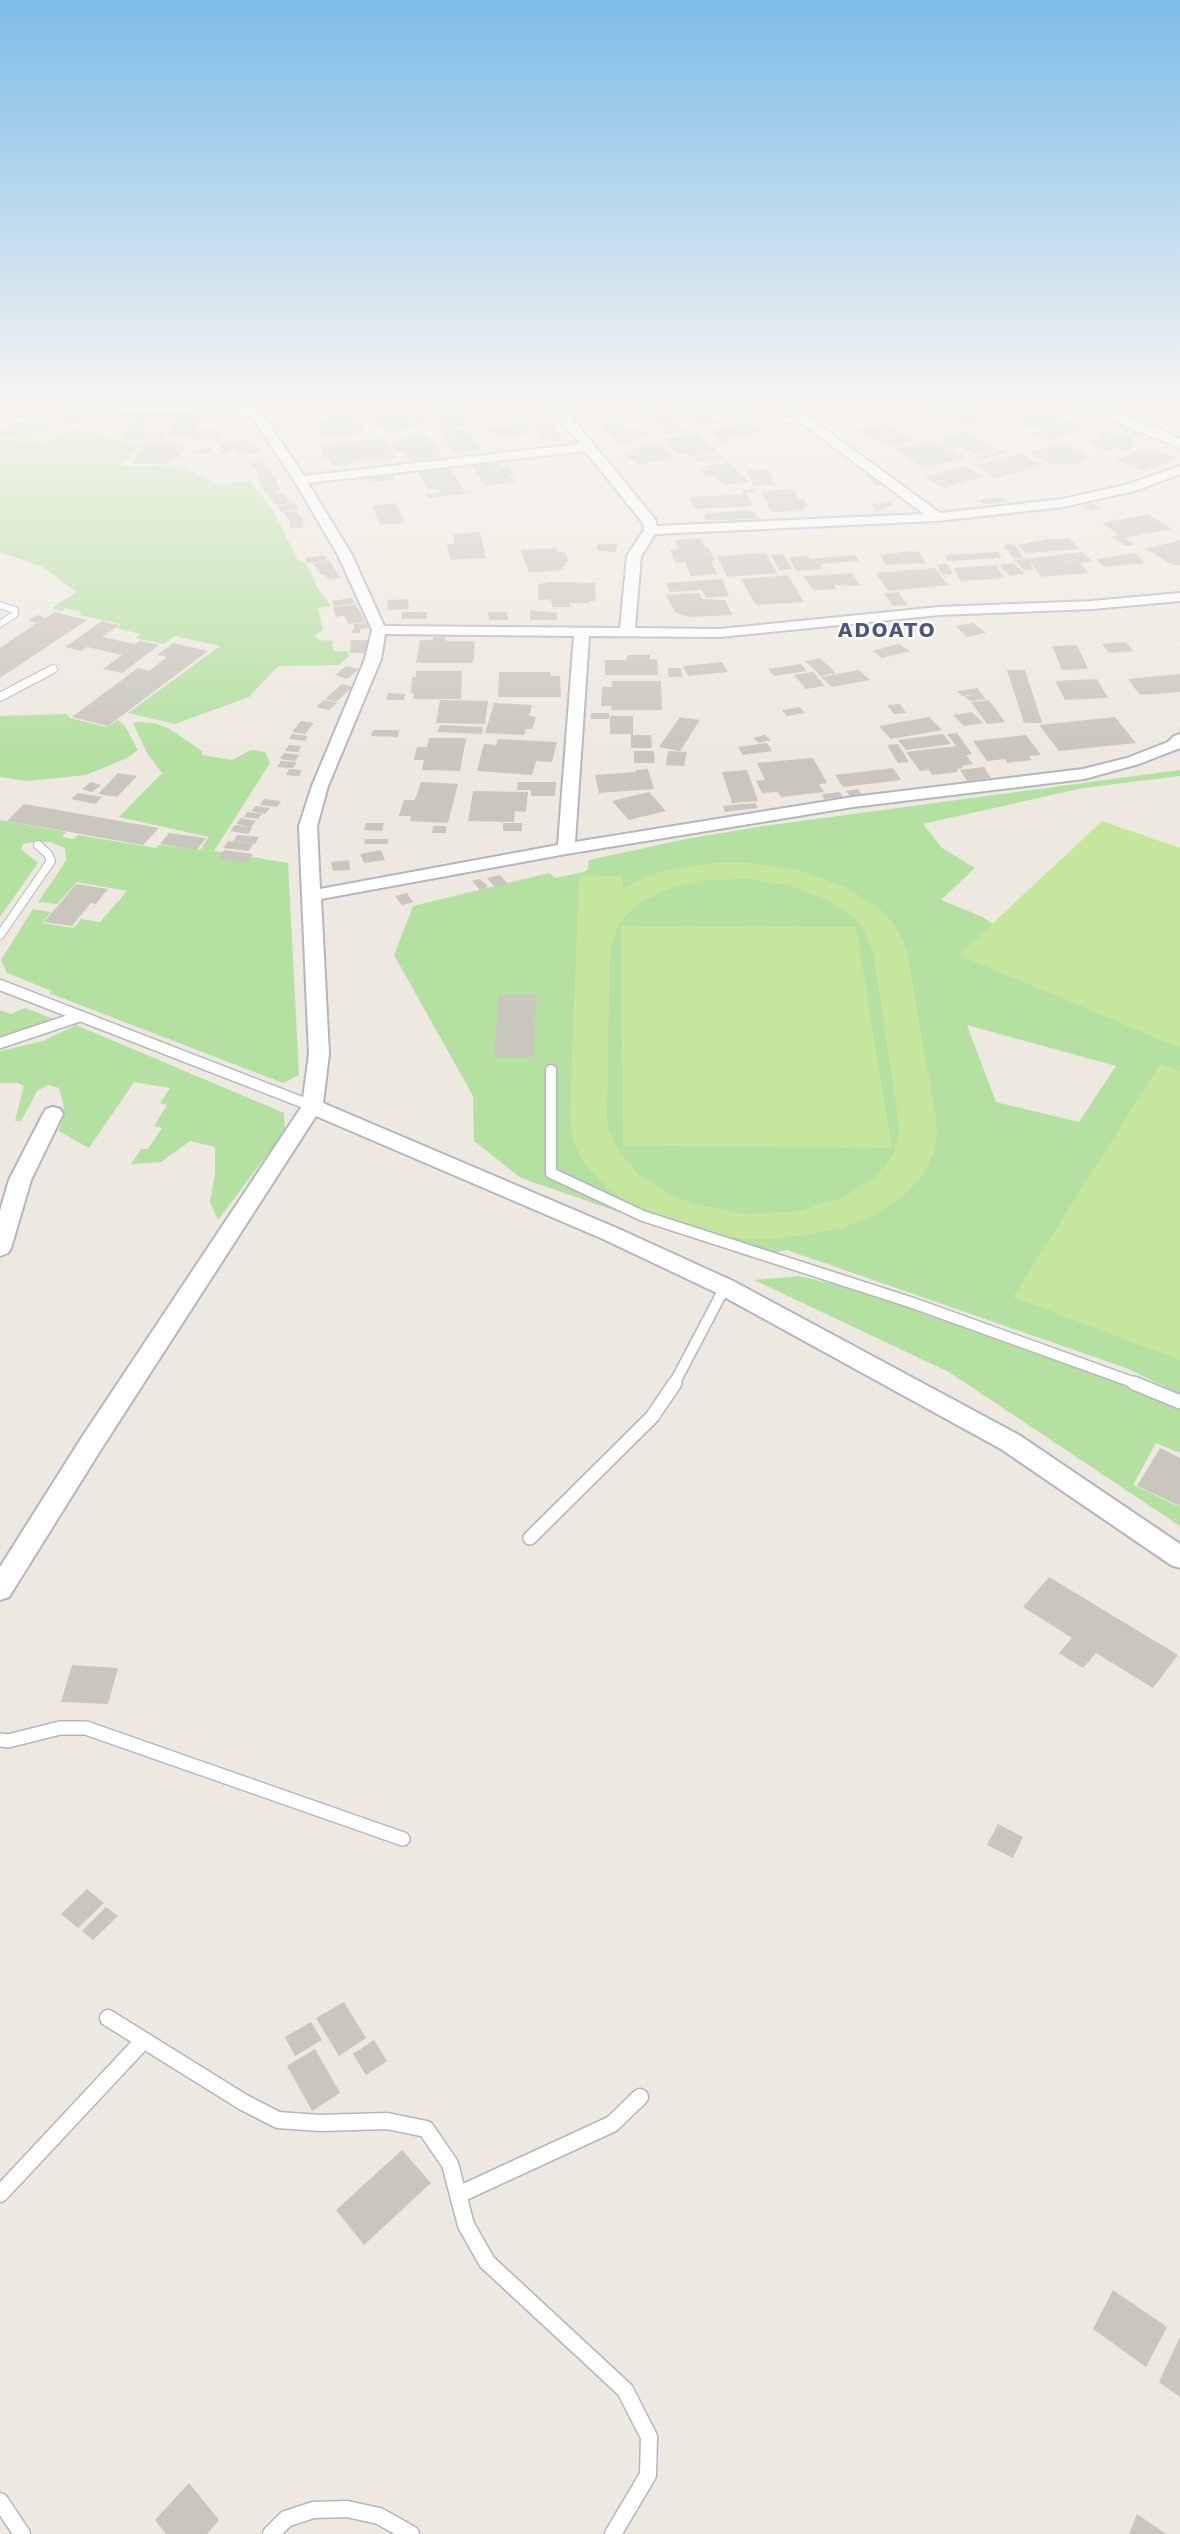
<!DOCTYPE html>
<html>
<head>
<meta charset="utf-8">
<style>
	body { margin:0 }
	canvas { display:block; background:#ede8e0 }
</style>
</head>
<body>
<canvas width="1180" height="2534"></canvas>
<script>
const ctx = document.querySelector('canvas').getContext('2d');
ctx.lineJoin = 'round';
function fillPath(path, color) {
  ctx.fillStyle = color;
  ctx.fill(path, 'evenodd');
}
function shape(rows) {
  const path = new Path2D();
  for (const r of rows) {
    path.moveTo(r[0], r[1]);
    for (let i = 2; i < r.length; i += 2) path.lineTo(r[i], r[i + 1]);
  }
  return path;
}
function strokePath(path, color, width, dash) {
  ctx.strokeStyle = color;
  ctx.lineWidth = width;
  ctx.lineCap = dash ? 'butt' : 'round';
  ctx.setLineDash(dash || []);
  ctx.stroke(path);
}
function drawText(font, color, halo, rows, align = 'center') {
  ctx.font = font + ' "Work Sans",sans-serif';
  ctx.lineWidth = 4.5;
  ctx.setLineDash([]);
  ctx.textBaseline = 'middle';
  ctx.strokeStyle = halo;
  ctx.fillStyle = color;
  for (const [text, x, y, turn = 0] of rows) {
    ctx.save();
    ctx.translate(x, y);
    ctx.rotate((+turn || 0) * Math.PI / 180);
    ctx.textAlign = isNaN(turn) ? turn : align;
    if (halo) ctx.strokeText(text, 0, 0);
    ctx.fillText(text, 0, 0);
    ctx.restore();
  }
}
const green = shape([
	[76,429,141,445,120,466,181,466,220,485,250,480,274,512,297,559,307,565,317,587,331,606,318,608,323,630,314,636,319,640,332,641,334,651,347,651,349,656,339,665,278,666,249,697,175,724,128,713,220,646,175,636,163,644,136,638,140,634,117,628,121,624,79,615,81,612,66,608,61,611,52,608,77,592,43,567,0,552,0,439,46,443],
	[67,714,70,718,107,727,118,720,125,726,138,750,127,758,86,775,28,781,0,777,0,716],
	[139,722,155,723,170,729,202,751,202,755,232,760,251,750,265,752,270,763,214,851,288,863,299,1075,283,1083,49,993,52,991,7,973,1,960,33,909,51,912,42,923,74,928,81,919,100,922,127,891,77,882,57,904,38,902,66,861,65,848,50,842,34,842,23,844,21,849,38,863,0,917,0,820,66,832,62,837,74,839,78,835,156,848,159,845,200,850,209,837,119,817,162,773,147,753,133,723],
	[1180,770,1180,776,1083,788,923,824,942,848,975,868,941,900,983,917,1065,975,1180,1016,1180,1394,1126,1368,787,1250,751,1258,521,1178,474,1141,473,1096,394,955,413,906,549,873,556,878,587,871,589,860,686,839,764,826],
	[967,1025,1116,1066,1079,1122,996,1102],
	[25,1008,54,1019,0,1041,0,1010,11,1014],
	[76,1025,284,1113,285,1131,218,1220,210,1202,215,1174,215,1147,190,1141,161,1162,131,1164,141,1149,148,1149,162,1128,154,1126,167,1105,160,1103,170,1088,134,1082,89,1148,59,1131,64,1106,59,1088,48,1085,37,1091,21,1121,15,1121,24,1086,17,1083,0,1083,0,1051,43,1041],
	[800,1276,857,1290,1141,1389,1180,1410,1180,1453,1156,1443,1133,1485,1180,1507,1180,1526,949,1372,754,1280]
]);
const pitch = shape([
	[1102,821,1180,848,1180,1048,959,955],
	[723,862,748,863,799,870,844,886,880,909,893,923,902,938,907,952,936,1118,937,1136,933,1155,923,1174,909,1191,889,1206,866,1219,839,1229,778,1239,745,1239,713,1235,654,1217,628,1203,607,1188,590,1170,578,1152,571,1132,570,1114,579,875,622,876,623,888,650,875,673,869],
	[747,879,788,885,823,898,852,916,862,927,873,951,898,1118,899,1134,895,1149,887,1163,875,1177,842,1198,797,1211,747,1214,698,1205,675,1197,638,1174,615,1146,609,1130,607,1115,610,949,618,925,638,904,668,889,706,880],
	[621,926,856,927,892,1148,623,1146],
	[1160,1064,1180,1071,1180,1360,1013,1297]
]);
const building = shape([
	[597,400,629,400,632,403,596,409,586,402],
	[631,400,653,400,656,403,637,406],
	[810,400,843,400,846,402,820,407],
	[936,400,943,403,925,407,919,404],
	[735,402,758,418,730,423,708,407],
	[957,403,989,417,966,426,931,411],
	[659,404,665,408,644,411,639,407],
	[455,406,470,426,453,428,454,430,466,429,468,433,444,435,438,429,443,429,435,418,431,418,425,410],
	[697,406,721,423,703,426,679,409],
	[56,410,91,416,75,425,40,419],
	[405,411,416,428,388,432,386,428,379,429,372,419,379,418,377,415],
	[1042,412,1059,420,1063,419,1086,429,1044,441,1027,433,1051,430,1041,426,1030,429,1018,423,1030,420,1023,417],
	[202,414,195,437,200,430,219,429,224,433,223,437,216,441,188,441,190,436,168,437,174,415],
	[355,414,366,433,324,437,315,419],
	[421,414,427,423,418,424,412,415],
	[172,415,169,422,144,422,141,431,166,431,164,438,123,439,131,416],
	[668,416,688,431,671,434,651,418],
	[618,421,629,430,641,428,650,436,624,443,617,441,601,428,604,427,601,424],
	[12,423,51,426,45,432,38,431,30,439,0,437,0,431,4,431],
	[550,423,564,439,545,441,531,426],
	[752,423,765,432,724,439,730,443,718,445,713,442,720,440,708,431],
	[525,424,532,433,499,437,497,433,487,434,483,429],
	[884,424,915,441,891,447,856,430],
	[1124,426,1149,435,1141,438,1116,429],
	[1107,430,1117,435,1122,433,1140,443,1130,445,1135,448,1125,451,1119,448,1107,451,1089,442,1106,437,1096,433],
	[963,432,993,446,999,449,977,455,959,446,953,448,942,443,947,441,941,438],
	[471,433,481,450,453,453,443,437],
	[697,434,718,452,690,457,685,453,677,454,667,444,670,444,665,439],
	[425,435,430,443,434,443,437,447,442,456,438,456,440,457,411,461,401,451,396,452,390,444,399,443,397,439],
	[383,438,396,458,332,466,327,457,322,458,319,454,324,453,320,446],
	[246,440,251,447,257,446,262,452,240,455,235,448,229,449,233,453,223,455,219,451,224,450,220,444],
	[932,440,966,458,925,468,892,450],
	[145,442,185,444,183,447,186,447,179,458,173,458,169,465,132,463],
	[1061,443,1089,456,1082,458,1087,460,1070,465,1065,463,1056,466,1028,453],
	[661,444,675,459,637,464,624,453,634,452,631,448],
	[212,448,211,453,191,453,192,450],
	[1148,448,1177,459,1144,471,1115,459],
	[1000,450,1006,453,980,461,974,458],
	[720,454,724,458,699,462,694,458],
	[1021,454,1043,466,997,478,975,466],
	[262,460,268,470,261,472,270,470,272,475,275,475,280,490,265,492,257,477,259,477,256,472,259,472,246,462],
	[499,462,502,466,509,465,515,475,508,475,516,482,485,486,471,466],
	[728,462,749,482,724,485,714,476,706,477,699,470,707,469,703,466],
	[964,466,985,476,945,488,924,477],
	[451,468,464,491,471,490,472,493,428,498,425,494,440,492,437,489,428,490,418,472],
	[768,469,776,485,754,486,746,470],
	[392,473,396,479,371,483,366,476],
	[874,475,885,485,876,486,865,476],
	[755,489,756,492,746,493,752,506,695,509,690,497,743,494,741,490],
	[794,489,799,499,804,498,808,506,803,507,805,510,771,512,761,491],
	[276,491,278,494,283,493,291,503,276,505,265,493],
	[1002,497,1007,502,984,504,979,500],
	[890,502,893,505,876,512,871,504],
	[295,503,300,509,281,512,276,507],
	[396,503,404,523,380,525,373,506],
	[1093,504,1101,509,1089,511,1081,506],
	[745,510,755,512,758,519,705,520,704,514],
	[296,511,304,520,302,521,305,527,291,529,289,523,291,523,283,512],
	[1148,514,1172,529,1125,538,1134,544,1126,546,1111,536,1120,535,1102,523],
	[480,532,486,558,450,560,447,544,455,544,453,534],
	[700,538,705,547,708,547,715,560,711,561,717,574,691,576,685,562,676,563,670,550,679,550,675,540],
	[1048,539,1069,539,1080,549,1026,553,1018,545],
	[1180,540,1180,565,1173,565,1145,549],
	[597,544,617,544,616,552,597,551],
	[1014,544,1024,558,1013,558,1003,545],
	[556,548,557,551,566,553,569,562,565,562,566,566,562,566,564,570,529,573,521,550],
	[911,551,919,552,926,563,886,565,880,555],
	[998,552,1002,558,948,561,944,555],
	[1082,552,1093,562,1081,563,1077,559,1059,562,1078,560,1088,573,1042,577,1032,564,1030,564,1034,569,1024,570,1014,560],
	[766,553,777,573,727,577,717,556],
	[1135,553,1145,563,1104,567,1095,559],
	[783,554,792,569,779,570,771,555],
	[325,555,327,561,307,563,305,558],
	[855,555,859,561,820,564,822,569,796,571,789,557,809,556,810,559],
	[328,559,332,565,341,578,328,579,325,575,321,575,316,567,329,565,315,567,313,564,328,561],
	[1014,563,1025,574,1010,576,999,565],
	[947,564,953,574,943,575,936,565],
	[996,565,1004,578,961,581,953,568],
	[935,568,948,585,888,591,876,573],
	[852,573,860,586,834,585,836,589,822,590,812,589,804,576],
	[788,575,804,602,756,605,741,579],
	[722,579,729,596,706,598,702,590,670,592,666,583],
	[550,582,595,583,596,601,589,601,589,603,569,603,570,607,552,607,551,599,538,600,538,584],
	[898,592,907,605,893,606,884,593],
	[699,593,702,599,725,600,732,615,689,617,675,612,666,595],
	[352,598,355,603,334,606,332,601],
	[408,599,409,609,388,610,387,600],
	[356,604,365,622,348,624,344,616,336,617,333,607],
	[530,610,557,613,557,620,530,620],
	[55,612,87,620,0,678,0,648,37,623,28,621,37,615,46,618],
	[402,612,427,612,426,619,401,619],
	[488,612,507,612,508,620,489,620],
	[102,621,119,625,102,637,135,644,140,641,159,645,122,673,103,669,122,655,87,647,81,651,65,647],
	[367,623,368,628,360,629,360,633,352,633,352,630,354,630,354,624],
	[973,623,986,633,967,637,956,626],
	[434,637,446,637,445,641,475,641,473,663,416,663,420,640,433,640],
	[351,640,368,640,365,653,350,653],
	[1126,642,1133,651,1109,653,1102,644],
	[173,643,208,651,108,726,72,717,138,668,149,671,167,657,157,655],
	[899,644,910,651,882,658,872,651],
	[1077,645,1088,669,1062,670,1052,646],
	[627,655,650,655,650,659,657,659,658,675,605,675,605,660,627,660],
	[820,658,836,673,821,676,805,661],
	[722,662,728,672,688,676,683,666],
	[801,664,807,671,774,676,768,669],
	[346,666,359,669,347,679,335,675],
	[668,668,681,668,682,677,669,677],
	[859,670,870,680,832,687,821,677],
	[1007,670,1025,670,1042,723,1024,723],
	[416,671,462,671,461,699,413,699,414,693,411,693,412,677,416,677],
	[499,672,550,672,551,676,560,676,561,697,498,697],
	[813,672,825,686,806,689,794,675],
	[1180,674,1180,692,1140,695,1128,679],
	[1097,679,1108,698,1065,700,1055,681],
	[612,681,661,681,662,710,611,710,612,706,601,706,602,687,612,687],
	[342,684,353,687,336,702,325,699],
	[977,688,986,699,970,701,965,697,977,694,962,696,957,691],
	[388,693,405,694,404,700,386,700],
	[324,700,337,703,329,710,316,707],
	[440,700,488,701,485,724,436,723],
	[989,700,1005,722,987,724,971,702],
	[494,703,532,705,529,716,536,717,532,729,526,729,524,735,485,733],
	[900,704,906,713,894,714,887,705],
	[800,707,805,713,787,716,782,710],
	[972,712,983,723,964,726,953,715],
	[591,713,609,713,609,719,591,719],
	[610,716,633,716,633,735,651,735,652,748,631,748,631,734,610,734],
	[680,717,700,720,680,751,659,747],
	[929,717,942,730,891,739,879,726],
	[1115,717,1136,743,1059,751,1039,725],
	[301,721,314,723,305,734,292,732],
	[440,725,483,727,482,734,437,732],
	[373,730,399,730,398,737,371,736],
	[957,733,972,754,966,755,973,764,962,766,964,768,957,769,957,772,932,775,929,770,920,771,906,752,956,746,947,734],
	[292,734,308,736,305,741,289,739],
	[943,734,951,744,906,750,898,740],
	[765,735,771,740,759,743,753,738],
	[1026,735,1041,755,1029,756,1032,760,1007,763,1005,759,987,761,973,741],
	[429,738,466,738,460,771,422,770,424,760,414,760,417,747,427,747],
	[498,739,557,742,552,762,536,761,532,775,477,771,484,744,496,745],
	[767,743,772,751,743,755,738,747],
	[898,744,909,762,898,763,887,745],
	[289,745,301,746,298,752,285,751],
	[634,751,654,751,655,763,634,763],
	[668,751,687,752,684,766,666,765],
	[284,753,299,755,295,761,280,759],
	[813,758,827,783,819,784,824,792,781,797,778,792,762,793,756,781,765,780,757,763],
	[281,761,297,762,293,768,277,767],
	[984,767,991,778,967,781,960,770],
	[893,768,901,780,843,787,835,775],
	[289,769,302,770,299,776,286,775],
	[648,769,654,789,599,793,595,775,636,772,636,770],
	[747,770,758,801,732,803,722,772],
	[118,773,137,776,117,797,98,794],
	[91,782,101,785,92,792,82,789],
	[421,782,458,784,448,823,410,821,411,816,399,816,404,800,415,800],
	[518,782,556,782,555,796,531,796,531,790,517,790],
	[858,789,862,795,851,797,846,791],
	[473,791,528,792,526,812,515,811,514,822,468,821],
	[649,792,666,811,629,820,612,801],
	[840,792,843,797,824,799,822,794],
	[78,793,102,797,95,804,71,799],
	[264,799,281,801,277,807,260,805],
	[755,803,758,808,725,812,723,806],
	[24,804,159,828,143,845,7,821],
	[256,806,270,808,265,814,251,811],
	[247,812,262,814,258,819,244,817],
	[241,818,256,821,251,827,236,824],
	[366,823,384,823,382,831,364,830],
	[503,823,522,823,522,831,503,831],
	[235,825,251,827,252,828,248,834,230,831],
	[433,826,446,826,446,833,432,833],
	[169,833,206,838,197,850,160,844],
	[237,835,259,837,255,844,233,841],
	[365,839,388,839,388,844,364,844],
	[228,841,253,844,249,851,223,848],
	[224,850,253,854,247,863,218,859],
	[381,850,385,860,364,863,360,854],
	[349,860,350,870,333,871,331,862],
	[500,875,508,884,495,887,487,878],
	[480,879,488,887,480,890,472,881],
	[76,884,108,889,96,904,91,903,72,926,44,922],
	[407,893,413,902,402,905,395,896],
	[499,995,537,995,533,1057,494,1057],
	[1160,1448,1180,1458,1180,1506,1137,1486],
	[1049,1577,1178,1655,1153,1688,1096,1653,1083,1668,1059,1653,1072,1638,1023,1607],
	[72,1665,118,1668,108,1704,61,1702],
	[998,1824,1023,1837,1013,1858,987,1845],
	[87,1889,104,1903,78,1928,61,1914],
	[106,1907,118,1916,93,1940,82,1931],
	[344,2002,366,2038,339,2056,316,2018],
	[311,2022,322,2040,295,2056,285,2037],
	[374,2040,387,2061,366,2075,353,2054],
	[315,2049,340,2093,312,2111,287,2066],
	[402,2150,431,2183,364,2245,336,2210],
	[1113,2290,1167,2327,1146,2367,1093,2329],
	[1180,2337,1180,2397,1159,2382],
	[189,2483,219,2520,207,2534,166,2534,155,2520],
	[1137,2514,1166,2534,1129,2534]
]);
const serviceFar4 = shape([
	[0,605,15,610,15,614,0,624]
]);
const serviceFar3 = shape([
	[0,697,53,669],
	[0,935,51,861,48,854,38,845]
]);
const serviceFar2 = shape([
	[0,985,312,1106],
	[0,1043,81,1016],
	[551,1070,551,1173,643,1216,913,1303,1138,1384],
	[674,1384,725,1287]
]);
const serviceFar1 = shape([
	[1134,1383,1180,1402],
	[530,1538,652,1417,675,1383],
	[0,1740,8,1741,60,1728,86,1728,403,1839]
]);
const service = shape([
	[108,2018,243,2102,278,2120,320,2123,387,2121,426,2129,450,2164,466,2225,487,2262,625,2390,649,2437,648,2475,613,2534],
	[0,2194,143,2041],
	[458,2195,612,2124,640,2097],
	[0,2501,22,2534],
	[271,2534,286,2519,313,2510,347,2509,379,2516,411,2534]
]);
const minor = shape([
	[43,400,70,400,120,406,246,408,241,400,253,400,304,476,580,444,544,400,557,400,655,519,657,526,924,514,770,400,785,400,940,513,1063,499,1129,484,1180,466,1180,474,1138,490,1063,507,937,521,655,534,641,556,635,628,720,629,939,607,1092,601,1180,593,1180,601,1092,609,939,615,720,637,589,636,575,842,853,797,1083,769,1127,758,1168,742,1174,736,1180,734,1180,748,1139,764,1084,779,853,807,566,854,321,899,329,1054,323,1103,619,1229,733,1281,1019,1435,1180,1544,1180,1568,1171,1565,1001,1449,717,1293,603,1239,316,1116,100,1451,9,1597,0,1600,0,1567,82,1437,302,1106,309,1054,299,826,312,786,365,659,372,630,338,555,294,480,251,416,92,412,49,404,43,400],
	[585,451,643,523,644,530,627,556,620,628,384,626,352,555,308,483,585,451],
	[385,634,574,636,558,845,320,889,317,826,328,786,381,659,385,634],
	[1063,400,1081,400,1164,431,1180,439,1180,448,1063,400],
	[53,1107,60,1109,63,1114,31,1180,11,1248,8,1253,0,1256,0,1211,9,1180,43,1114,46,1109,53,1107]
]);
const farDistrictnames = [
	["ADOATO",887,631]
];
fillPath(green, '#b4e0a1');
fillPath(pitch, '#c5e69d');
fillPath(building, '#c9c6be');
strokePath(serviceFar4, '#b3b6bf', 8);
strokePath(serviceFar3, '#b3b6bf', 10);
strokePath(serviceFar2, '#b3b6bf', 13);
strokePath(serviceFar1, '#b3b6bf', 16);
strokePath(service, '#b3b6bf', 19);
strokePath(minor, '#b3b6bf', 4);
strokePath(serviceFar4, '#fff', 6);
strokePath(serviceFar3, '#fff', 8);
strokePath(serviceFar2, '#fff', 10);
strokePath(serviceFar1, '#fff', 13);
strokePath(service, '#fff', 16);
fillPath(minor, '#fff');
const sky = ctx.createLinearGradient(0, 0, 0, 755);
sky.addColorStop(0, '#7cbce8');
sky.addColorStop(0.53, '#f7f5f1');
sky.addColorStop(1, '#f7f5f100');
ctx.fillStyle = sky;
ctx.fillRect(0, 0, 1180, 755);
ctx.letterSpacing = '1.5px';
drawText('bold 22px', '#4f567b', '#fff', farDistrictnames);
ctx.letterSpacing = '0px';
</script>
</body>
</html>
